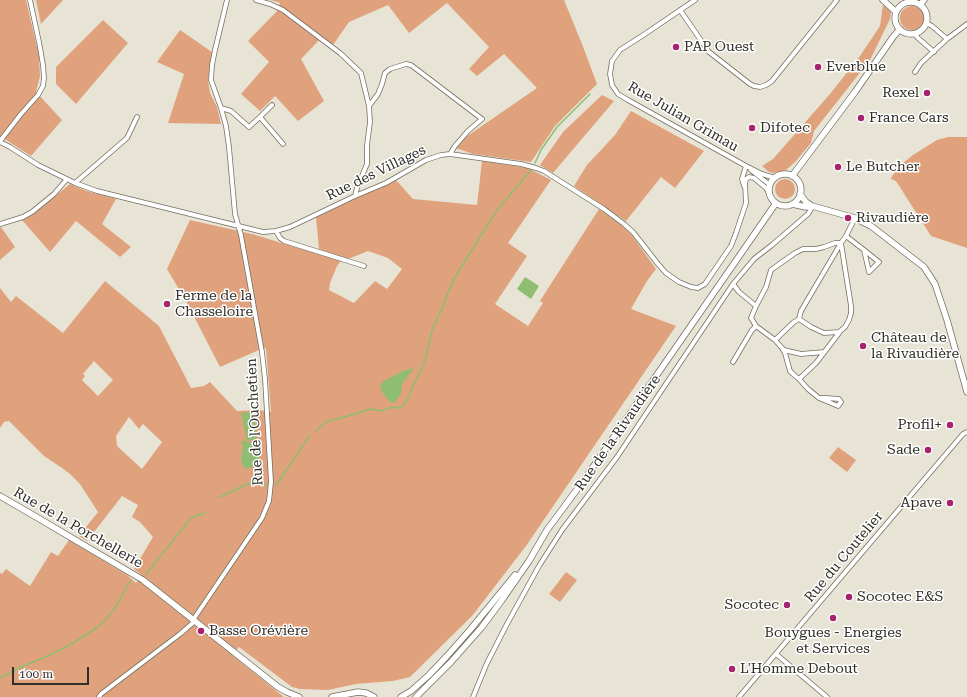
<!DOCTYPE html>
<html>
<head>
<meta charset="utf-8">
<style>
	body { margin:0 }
	#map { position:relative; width:967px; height:697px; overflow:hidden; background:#e8e4d5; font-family:"Roboto Serif",serif }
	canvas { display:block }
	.scale { position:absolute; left:12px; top:667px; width:77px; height:18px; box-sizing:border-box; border:2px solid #302f29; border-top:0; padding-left:5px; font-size:12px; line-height:14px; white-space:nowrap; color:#302f29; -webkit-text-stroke:3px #fff; paint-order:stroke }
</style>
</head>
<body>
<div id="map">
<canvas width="967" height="697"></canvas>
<div class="scale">100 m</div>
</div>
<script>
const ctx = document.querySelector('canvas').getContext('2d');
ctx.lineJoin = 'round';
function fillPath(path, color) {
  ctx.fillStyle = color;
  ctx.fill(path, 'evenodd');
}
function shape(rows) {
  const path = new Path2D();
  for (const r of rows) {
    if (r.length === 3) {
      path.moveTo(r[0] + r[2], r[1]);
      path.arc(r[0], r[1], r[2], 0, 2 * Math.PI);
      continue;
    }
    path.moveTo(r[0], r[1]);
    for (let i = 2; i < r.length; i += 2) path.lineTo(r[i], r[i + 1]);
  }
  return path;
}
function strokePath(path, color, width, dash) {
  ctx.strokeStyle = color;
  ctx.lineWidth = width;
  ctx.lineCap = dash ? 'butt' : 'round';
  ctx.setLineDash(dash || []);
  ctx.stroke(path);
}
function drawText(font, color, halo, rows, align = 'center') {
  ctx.font = font + ' "Roboto Serif",serif';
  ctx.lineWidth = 3;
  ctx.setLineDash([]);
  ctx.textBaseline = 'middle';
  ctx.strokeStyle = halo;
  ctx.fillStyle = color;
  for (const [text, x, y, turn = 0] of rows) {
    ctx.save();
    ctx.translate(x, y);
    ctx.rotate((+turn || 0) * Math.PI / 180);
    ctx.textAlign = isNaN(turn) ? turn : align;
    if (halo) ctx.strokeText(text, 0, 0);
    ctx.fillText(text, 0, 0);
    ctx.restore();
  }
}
const green = shape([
	[0,0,26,0,39,56,40,76,36,92,62,120,31,156,0,136],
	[36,0,63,0,41,24],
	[271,0,564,0,582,44,597,84,555,126,531,162,473,154,456,148,463,139,537,88,504,54,477,76,469,69,489,47,447,3,409,33,388,5,349,22,333,45,322,37,301,59,324,101,298,121,275,96,260,111,241,94,269,62,248,41,277,11,280,3],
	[883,5,891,12,890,19,870,60,814,131,811,143,796,161,786,170,774,173,769,172,762,166,773,159,830,94,860,56,880,26],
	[912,18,12],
	[103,20,128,43,76,104,56,84,56,67],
	[180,30,212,52,208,80,210,93,217,107,221,124,168,123,184,74,157,62],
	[602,95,614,101,553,173,540,165,563,132],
	[631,111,704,151,675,188,661,177,626,221,574,186,587,165,615,135],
	[948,137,967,137,967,248,931,236,896,181,891,179,892,176,903,163,913,155,937,140],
	[482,161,528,168,551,180,508,243,527,256,495,304,528,326,543,303,540,301,599,209,621,225,631,234,656,269,647,281,631,309,676,326,526,546,472,616,410,677,393,681,356,684,328,690,300,689,292,687,239,647,232,655,284,697,0,697,0,573,2,574,6,569,30,586,51,552,58,556,69,540,127,575,136,583,142,575,134,569,153,537,140,522,132,517,138,505,122,496,87,541,79,536,98,512,80,484,70,474,62,468,44,456,9,421,4,422,0,428,0,288,11,302,16,296,63,333,105,281,159,326,191,388,204,386,210,382,237,411,259,410,271,412,266,348,259,350,220,367,187,303,167,269,190,220,252,234,341,261,337,266,330,283,329,290,354,303,375,281,387,289,402,269,388,258,368,251,348,259,319,249,316,217,355,198,396,180,413,199,477,205],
	[94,361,113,380,98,396,82,380,85,376,83,374],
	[129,417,139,429,143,424,162,442,142,469,117,446,116,436],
	[785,189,10],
	[70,184,87,191,116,199,102,224,121,239,131,247,120,257,76,221,50,252,22,220,32,215],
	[1,227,15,247,0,260,0,228],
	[838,447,856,460,847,472,829,458],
	[566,572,577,580,560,602,549,594]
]);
const water = shape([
	[525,277,539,286,531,299,517,289],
	[414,368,402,384,401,393,396,401,393,403,389,401,382,392,380,386,384,381,403,371],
	[253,412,257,439,247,441,241,413],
	[243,440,247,442,256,443,260,446,260,460,250,468,246,469,243,466,241,460,243,445,241,443]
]);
const stream = shape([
	[535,163,541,150,557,127,590,94],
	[316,431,326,422,362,412,369,409,381,411,393,407,397,408,402,407,406,402,425,360,433,327,442,309,453,280,497,210,531,170],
	[276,485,310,435],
	[220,497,254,481,267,485],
	[146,574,191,518,205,513],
	[0,678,17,669,52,654,73,643,96,628,105,621,117,605,130,581]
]);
const street = shape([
	[256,0,270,4,283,10,340,53,361,73,369,106,370,122,367,145,367,164,357,188,355,196],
	[695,0,645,34,620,50,612,61,610,74,612,85,618,94,628,100,746,166,762,174,775,178],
	[680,10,709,52,750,84,754,86,760,87,766,85,772,81,837,0],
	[926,23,932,26,947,39],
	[915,34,918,38,934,52],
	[915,72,921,63,947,39,967,24],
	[369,106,378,94,382,84,385,73,390,69,406,64,411,65,482,119,468,131,455,146,450,154],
	[221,108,231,111,249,127,260,117,283,144],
	[260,117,272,105],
	[0,141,21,114,38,95,43,86,44,78,43,65,39,42,30,0],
	[0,142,10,147,38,165,75,183,97,191,263,232,276,231,290,227,355,196,386,183,426,160,441,155,450,154,521,164,536,168,544,171,604,209,624,224,633,232,658,264,666,273,679,282,691,287,698,288,705,284,731,246,736,233,746,203,745,184,746,179,749,177,754,178,766,188,769,193],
	[751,170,770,185],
	[75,183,127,138,137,117],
	[744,186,742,179,746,166],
	[855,218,846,236,864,250,879,262,869,272,864,250],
	[0,224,23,217,32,212,54,194,67,179],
	[276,231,280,238,284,241,364,266],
	[733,284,739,292,756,306,751,318,756,326,775,340,782,348,785,353,790,371,793,374,799,379,816,363,839,333,839,332],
	[756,306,766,287,771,270,795,253,803,249,816,249,824,247,835,243,841,243,851,306,851,313,849,320,845,327,839,332,824,333,811,327,799,319],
	[775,340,794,322,799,319,801,311,841,243,846,236],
	[784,350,801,354,824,352],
	[733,362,752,330,756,326],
	[799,379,808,389,819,398,838,406,841,402,839,399,826,398,819,398],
	[193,620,262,518,269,501,271,482,265,379,262,352,241,235,235,214,229,147,226,126,221,108,211,80,212,65,215,50,227,0],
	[776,654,827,697],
	[99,697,101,694,180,634,195,621],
	[473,697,487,663,507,624,539,566,562,530,617,457,733,284,754,259,772,245,808,214,811,209,812,206],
	[739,697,963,434,967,432]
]);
const secondary = shape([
	[883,0,896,12],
	[911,18,16],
	[920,5,924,0],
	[785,190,16],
	[792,176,855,92,893,37,900,29],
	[800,194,806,202,812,206,855,218,871,226,924,267,935,284,947,320,967,392],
	[792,204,806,207,812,206],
	[0,496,38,518,143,580,278,687,287,692,299,697],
	[332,697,358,692,366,693,374,697],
	[401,697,411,691,429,675,447,656,470,630,515,575],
	[416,697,451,662,482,627,502,600,529,561,547,530,584,480,776,203]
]);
const markers = [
	[676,47,4,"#a7236e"],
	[818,67,4,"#a7236e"],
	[927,93,4,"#a7236e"],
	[861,118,4,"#a7236e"],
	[752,128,4,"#a7236e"],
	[838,167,4,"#a7236e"],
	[848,218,4,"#a7236e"],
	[167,304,4,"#a7236e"],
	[863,346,4,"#a7236e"],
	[950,425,4,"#a7236e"],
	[928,450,4,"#a7236e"],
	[950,503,4,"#a7236e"],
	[849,597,4,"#a7236e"],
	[787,605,4,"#a7236e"],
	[833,618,4,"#a7236e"],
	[201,631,4,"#a7236e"],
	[732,669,4,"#a7236e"]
];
const poiNames = [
	["PAP Ouest",684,47],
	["Everblue",826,67],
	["Rexel",919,93,"right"],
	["France Cars",869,118],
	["Difotec",760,128],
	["Le Butcher",846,167],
	["Rivaudière",856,218],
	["Ferme de la",175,296],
	["Chasseloire",175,312],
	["Château de",871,338],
	["la Rivaudière",871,354],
	["Profil+",942,425,"right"],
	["Sade",920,450,"right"],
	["Apave",942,503,"right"],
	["Socotec E&S",857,597],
	["Socotec",779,605,"right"],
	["Basse Orévière",209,631],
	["Bouygues - Energies",833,633,"center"],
	["et Services",833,649,"center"],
	["L'Homme Debout",740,669]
];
const streetNames = [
	["Rue Julian Grimau",683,117,30],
	["Rue des Villages",376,173,-26],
	["Rue de l'Ouchetien",255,422,-93],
	["Rue de la Rivaudière",618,433,-55],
	["Rue de la Porchellerie",78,528,30],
	["Rue du Coutelier",844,557,-50]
];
fillPath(green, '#dfa27d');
fillPath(water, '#8fbd72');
strokePath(stream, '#8fbd72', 1.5);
strokePath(street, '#726e61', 5.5);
strokePath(secondary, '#726e61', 7);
strokePath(street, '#fff', 4);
strokePath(secondary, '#fff', 5.5);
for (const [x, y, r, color] of markers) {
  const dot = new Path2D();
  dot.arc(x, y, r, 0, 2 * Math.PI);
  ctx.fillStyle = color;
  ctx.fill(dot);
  strokePath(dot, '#fff', 1.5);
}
drawText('14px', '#302f29', '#fff', poiNames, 'left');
drawText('14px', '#302f29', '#fff', streetNames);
</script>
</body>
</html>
